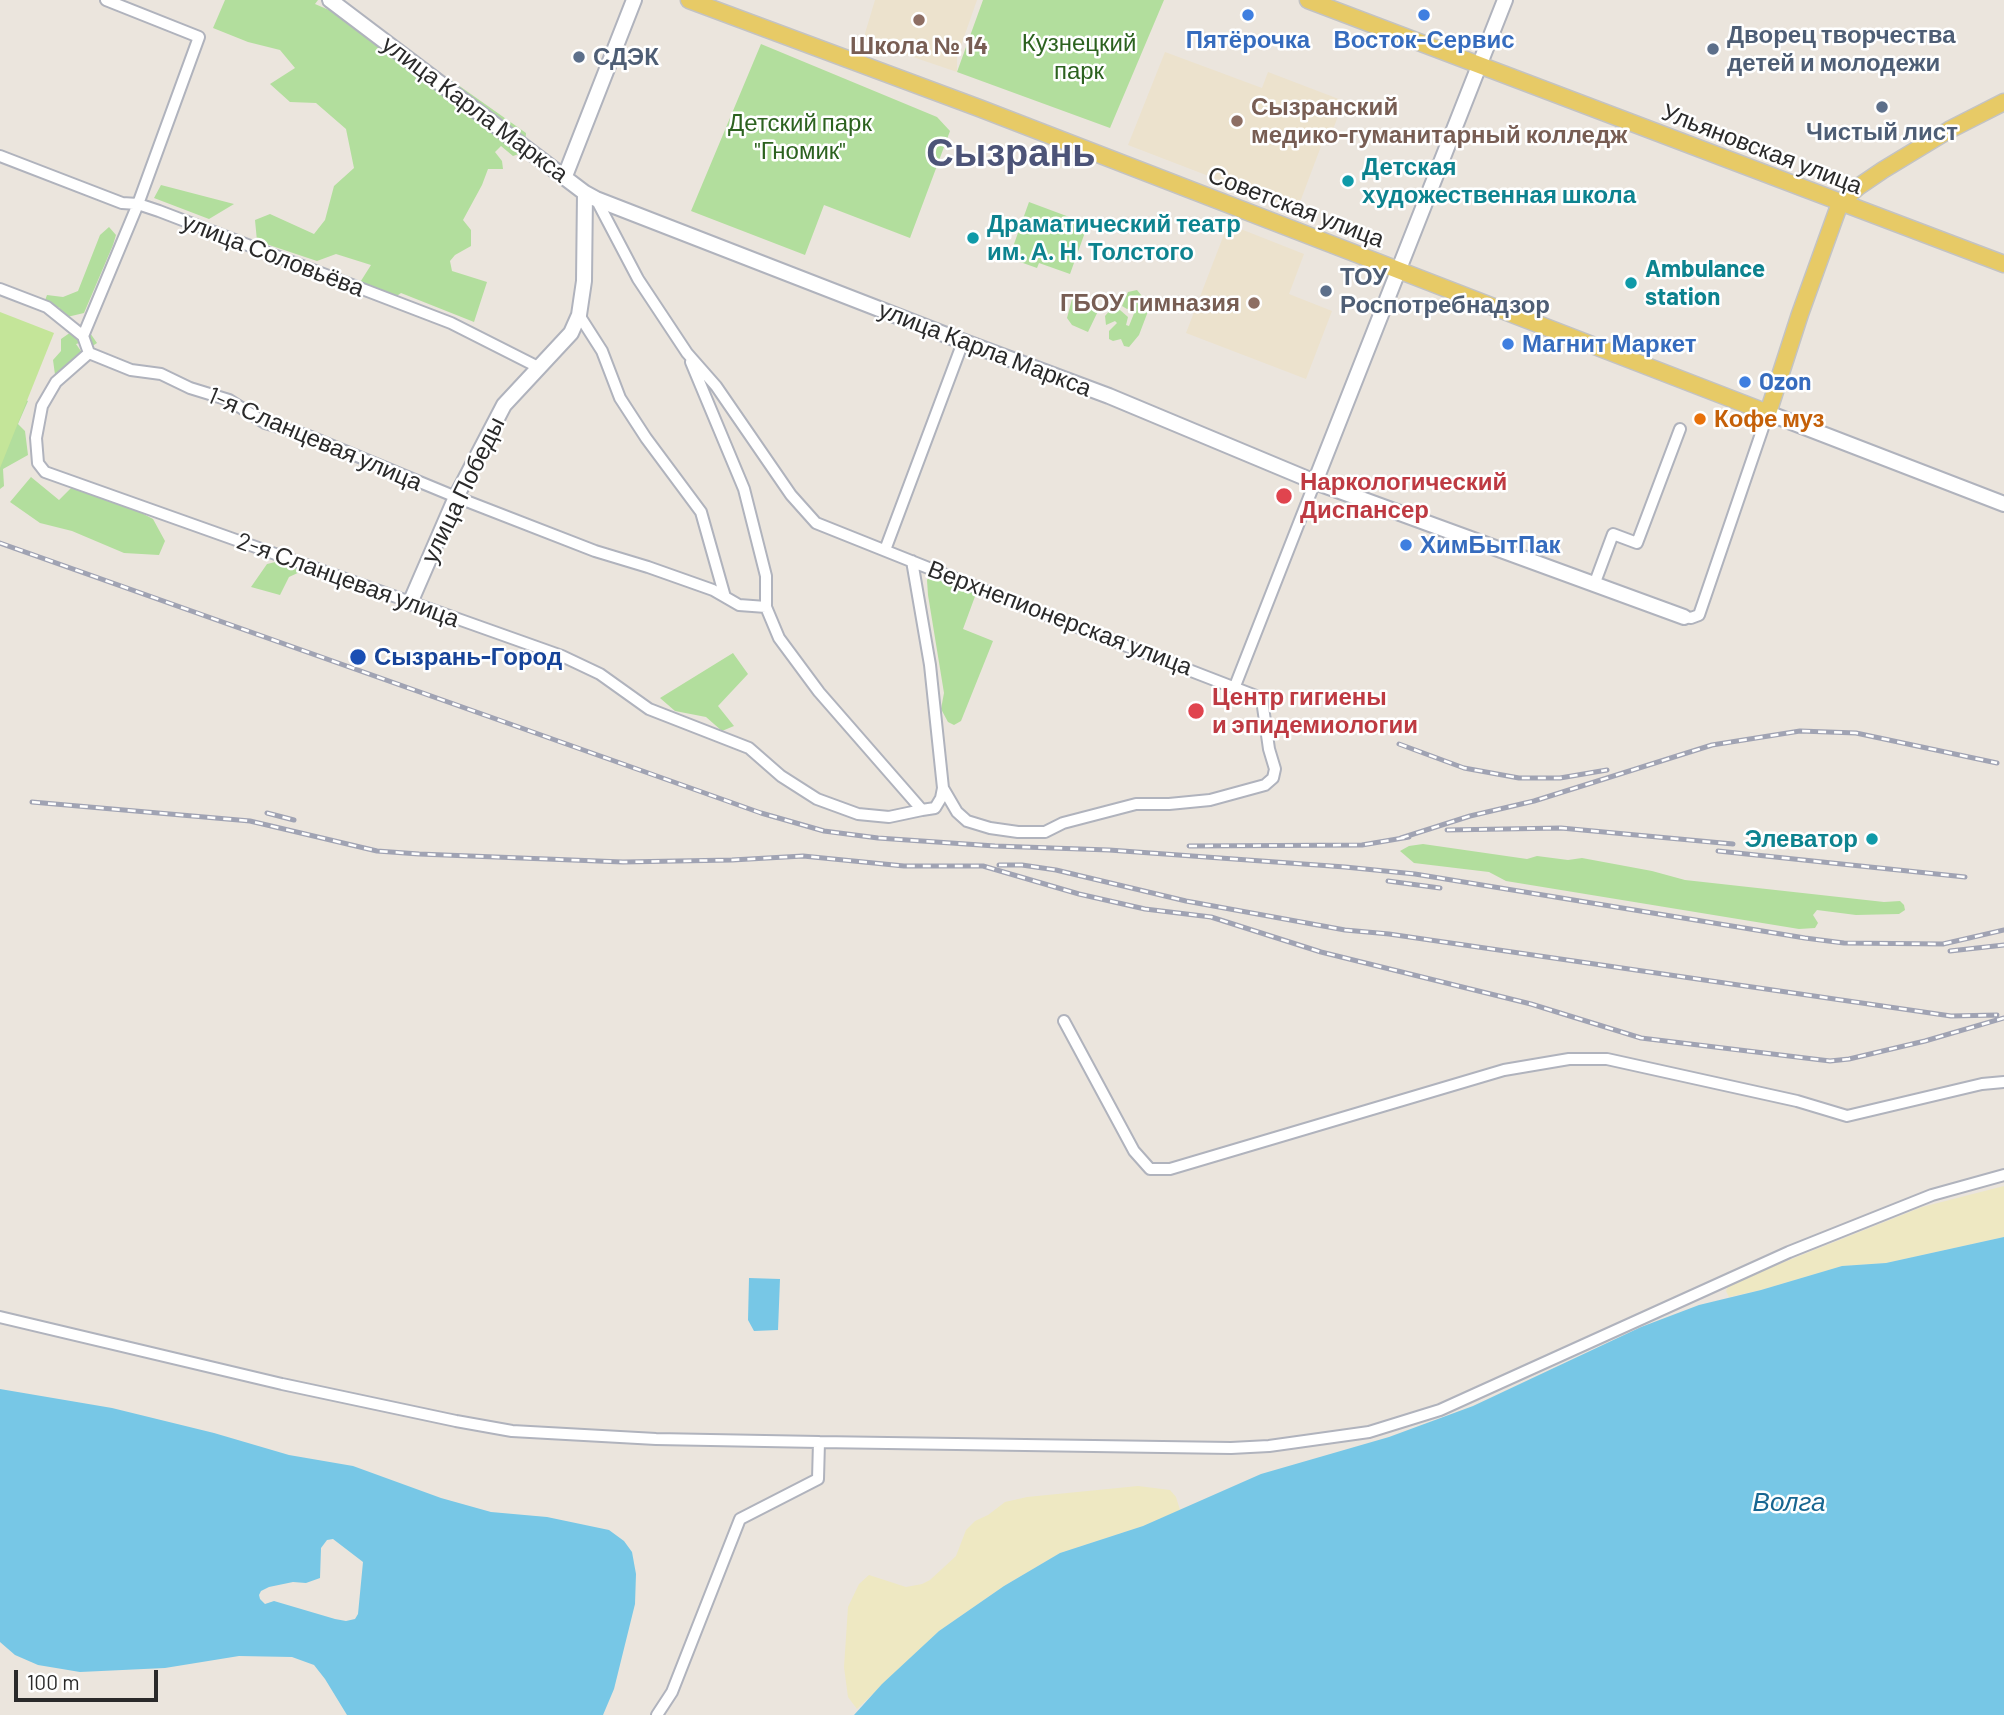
<!DOCTYPE html>
<html>
<head>
<meta charset="utf-8">
<style>
	body { margin:0 }
	#map { position:relative; width:2004px; height:1715px; overflow:hidden; background:#ebe5dd; font-family:Barlow,sans-serif }
	canvas { display:block }
	.scale { position:absolute; left:14px; top:1670px; width:144px; height:32px; box-sizing:border-box; border:4px solid #2a2a2a; border-top:0; padding-left:9px; font-size:21px; line-height:24px; white-space:nowrap; color:#2a2a2a; -webkit-text-stroke:5px #fff; paint-order:stroke }
</style>
</head>
<body>
<div id="map">
<canvas width="2004" height="1715"></canvas>
<div class="scale">100 m</div>
</div>
<script>
const ctx = document.querySelector('canvas').getContext('2d');
ctx.lineJoin = 'round';
function fillPath(path, color) {
  ctx.fillStyle = color;
  ctx.fill(path, 'evenodd');
}
function shape(rows) {
  const path = new Path2D();
  for (const r of rows) {
    path.moveTo(r[0], r[1]);
    for (let i = 2; i < r.length; i += 2) path.lineTo(r[i], r[i + 1]);
  }
  return path;
}
function strokePath(path, color, width, dash) {
  ctx.strokeStyle = color;
  ctx.lineWidth = width;
  ctx.lineCap = dash ? 'butt' : 'round';
  ctx.setLineDash(dash || []);
  ctx.stroke(path);
}
function drawText(font, color, halo, rows, align = 'center') {
  ctx.font = font + ' Barlow,sans-serif';
  ctx.lineWidth = 5;
  ctx.setLineDash([]);
  ctx.textBaseline = 'middle';
  ctx.strokeStyle = halo;
  ctx.fillStyle = color;
  for (const [text, x, y, turn = 0] of rows) {
    ctx.save();
    ctx.translate(x, y);
    ctx.rotate((+turn || 0) * Math.PI / 180);
    ctx.textAlign = isNaN(turn) ? turn : align;
    if (halo) ctx.strokeText(text, 0, 0);
    ctx.fillText(text, 0, 0);
    ctx.restore();
  }
}
const education = shape([
	[875,0,977,0,957,57,957,72,863,40],
	[1165,52,1262,88,1268,72,1344,101,1328,142,1323,141,1297,210,1128,145],
	[1228,224,1304,254,1289,294,1332,311,1306,379,1186,333]
]);
const green = shape([
	[225,0,318,0,315,4,329,10,339,2,383,30,386,42,445,82,451,80,526,133,525,152,513,156,501,146,495,152,502,161,503,169,488,169,482,185,463,220,471,230,471,246,455,255,450,261,452,271,487,282,474,322,401,293,391,300,359,284,371,265,336,254,317,261,257,241,255,220,270,214,314,234,325,220,334,186,354,168,346,129,316,103,290,102,270,84,295,68,280,50,248,42,213,28],
	[983,0,1164,0,1110,128,957,72],
	[761,44,937,117,950,131,910,238,824,205,805,255,691,211],
	[161,185,234,204,209,219,154,198],
	[1029,202,1088,224,1070,274,1039,263,1037,268,1009,258],
	[109,227,116,235,113,245,84,313,67,317,62,324,54,320,60,308,44,303,47,295,63,297,78,291,100,235],
	[1137,290,1150,306,1139,335,1129,347,1124,346,1121,339,1113,341,1109,339,1109,331,1117,323,1115,321,1106,325,1105,316,1111,309,1120,310,1128,317,1126,325,1129,326,1135,311,1132,307,1127,309,1122,306,1128,292],
	[1079,292,1085,296,1091,307,1099,309,1088,332,1072,325,1067,318,1072,299],
	[81,325,88,330,97,343,91,347,83,342,76,344,83,354,56,382,53,360,61,351,61,339],
	[14,393,28,401,18,424,25,431,28,455,3,469,4,486,0,489,0,434],
	[31,477,59,500,73,486,117,500,153,519,165,541,159,555,124,553,72,531,40,523,10,502],
	[301,556,317,564,289,577,280,595,251,587,267,564],
	[931,573,977,591,963,629,993,641,961,721,954,725,948,722,941,709,944,693,928,595,927,580],
	[733,653,748,674,718,706,734,726,722,731,706,717,675,711,660,698],
	[1423,844,1527,859,1537,856,1568,860,1582,858,1652,871,1685,880,1884,902,1900,901,1904,905,1905,910,1899,914,1856,915,1817,910,1813,915,1818,923,1815,928,1799,929,1506,881,1489,872,1414,863,1400,851,1409,846]
]);
const sand = shape([
	[2004,1186,2004,1237,1886,1263,1842,1266,1761,1290,1729,1297,1726,1291,1729,1284,1922,1207],
	[1138,1486,1170,1490,1176,1497,1180,1510,1143,1526,1060,1553,1004,1586,939,1631,857,1709,848,1697,844,1667,848,1607,859,1584,869,1575,906,1587,922,1584,930,1580,956,1556,966,1530,975,1521,988,1515,1005,1502,1027,1497]
]);
const pitch = shape([
	[0,312,54,333,0,468]
]);
const water = shape([
	[2004,1237,2004,1715,854,1715,882,1684,939,1631,1004,1586,1060,1553,1143,1526,1261,1474,1389,1437,1473,1406,1641,1327,1699,1305,1761,1290,1842,1266,1886,1263],
	[749,1278,780,1279,778,1330,754,1331,748,1320],
	[0,1389,112,1408,214,1433,289,1455,353,1466,441,1498,491,1512,547,1517,609,1530,624,1541,632,1552,636,1574,635,1604,614,1689,603,1715,347,1715,325,1679,314,1665,292,1657,239,1656,165,1668,80,1672,38,1665,15,1655,0,1642],
	[333,1539,363,1562,358,1614,355,1619,346,1621,335,1619,274,1601,265,1604,260,1599,259,1595,261,1591,269,1587,293,1582,306,1583,320,1578,321,1548,327,1540]
]);
const street = shape([
	[0,156,122,203,138,204,159,211,451,323,540,368],
	[596,199,638,279,687,353,716,386,791,495,816,523,1036,611,1256,696,1262,700,1269,749,1275,769,1273,778,1265,785,1210,800,1169,804,1136,804,1063,823,1045,832,1018,832,990,828,967,821,957,812,943,788],
	[0,289,47,307,83,336,89,353,131,370,161,374,190,388,229,400,265,423,306,435,456,497,595,551,648,567,713,590,739,605,766,607],
	[579,315,602,351,620,398,646,438,701,512,725,597],
	[83,336,138,204,199,37,106,0],
	[89,353,56,382,42,406,36,438,38,463,45,472,562,656,600,674,649,709,749,748,781,776,817,799,858,814,889,817,922,810],
	[691,362,744,489,766,576,766,607,779,638,819,692,922,810,935,808,941,798,943,788,930,665,912,561],
	[885,550,963,342],
	[1594,585,1613,534,1637,543,1680,429],
	[1684,617,1691,618,1699,615,1768,413],
	[1235,686,1315,482],
	[1064,1021,1134,1151,1150,1169,1170,1169,1504,1070,1569,1059,1607,1059,1797,1101,1847,1116,1982,1084,2004,1082],
	[0,1317,282,1384,456,1421,512,1431,656,1439,819,1442,1231,1448,1269,1446,1369,1432,1440,1410,1789,1252,1932,1195,2004,1175],
	[657,1715,672,1692,740,1519,818,1479,819,1442]
]);
const secondary = shape([
	[330,0,585,193,596,199,959,340,1109,396,1315,482,1684,617],
	[565,176,634,0],
	[1768,413,2004,504],
	[1315,482,1505,0],
	[410,603,456,497,504,405,571,333,579,315,584,281,585,193]
]);
const primary = shape([
	[689,0,979,108,1768,413,1800,314,1840,203,1858,187,1883,170,1949,130,2004,102],
	[1308,0,2004,264]
]);
const rail = shape([
	[0,543,761,813,824,831,878,838,995,846,1109,850,1345,867,1415,874,1805,938,1844,943,1943,944,2004,930],
	[1399,744,1464,768,1519,778,1560,778,1607,770],
	[32,802,250,821,377,851,419,854,623,862,732,860,803,856,904,866,983,866,1079,894,1145,909,1211,917,1321,952,1531,1004,1641,1038,1830,1061,1849,1059,1925,1041,2004,1018],
	[267,813,294,820],
	[1447,830,1561,828,1733,844],
	[1401,838,1470,816,1534,801,1712,745,1800,731,1856,733,1997,763],
	[1189,846,1362,845,1409,837],
	[1718,851,1965,877],
	[999,865,1022,865,1056,870,1186,901,1345,930,1389,934,1951,1016,1997,1015],
	[1388,881,1440,888],
	[1950,951,2004,945]
]);
const markers = [
	[1248,15,7,"#3f7fe0"],
	[1424,15,7,"#3f7fe0"],
	[919,20,7,"#8d6e63"],
	[1713,49,7,"#5c6f8a"],
	[579,57,7,"#5c6f8a"],
	[1882,107,7,"#5c6f8a"],
	[1237,121,7,"#8d6e63"],
	[1348,181,7,"#0f9aa8"],
	[973,238,7,"#0f9aa8"],
	[1631,283,7,"#0f9aa8"],
	[1326,291,7,"#5c6f8a"],
	[1254,303,7,"#8d6e63"],
	[1508,344,7,"#3f7fe0"],
	[1745,382,7,"#3f7fe0"],
	[1700,419,7,"#e8710a"],
	[1284,496,9,"#e0444e"],
	[1406,545,7,"#3f7fe0"],
	[358,657,9,"#1a4fb4"],
	[1196,711,9,"#e0444e"],
	[1872,839,7,"#0f9aa8"]
];
const serviceNames = [
	["Дворец творчества",1727,35],
	["детей и молодежи",1727,63],
	["СДЭК",593,57],
	["Чистый лист",1882,132,"center"],
	["ТОУ",1340,277],
	["Роспотребнадзор",1340,305]
];
const shopNames = [
	["Пятёрочка",1248,40,"center"],
	["Восток-Сервис",1424,40,"center"],
	["Магнит Маркет",1522,344],
	["Ozon",1759,382],
	["ХимБытПак",1420,545]
];
const parkNames = [
	["Кузнецкий",1079,43],
	["парк",1079,71],
	["Детский парк",800,123],
	["\"Гномик\"",800,151]
];
const educationNames = [
	["Школа № 14",919,46],
	["Сызранский",1251,107,"left"],
	["медико-гуманитарный колледж",1251,135,"left"],
	["ГБОУ гимназия",1240,303,"right"]
];
const streetNames = [
	["улица Карла Маркса",475,109,37],
	["Ульяновская улица",1762,149,21],
	["Советская улица",1296,207,21],
	["улица Соловьёва",273,255,21],
	["улица Карла Маркса",985,349,21],
	["1-я Сланцевая улица",315,439,23],
	["улица Победы",463,490,-64],
	["2-я Сланцевая улица",348,580,20],
	["Верхнепионерская улица",1060,618,21]
];
const cultureNames = [
	["Детская",1362,167],
	["художественная школа",1362,195],
	["Драматический театр",987,224],
	["им. А. Н. Толстого",987,252],
	["Ambulance",1645,269],
	["station",1645,297],
	["Элеватор",1858,839,"right"]
];
const foodNames = [
	["Кофе муз",1714,419]
];
const healthNames = [
	["Наркологический",1300,482],
	["Диспансер",1300,510],
	["Центр гигиены",1212,697],
	["и эпидемиологии",1212,725]
];
const transitNames = [
	["Сызрань-Город",374,657]
];
const waterNames = [
	["Волга",1789,1502]
];
const townNames = [
	["Сызрань",1011,153]
];
fillPath(education, '#ece2cd');
fillPath(green, '#b2de9d');
fillPath(sand, '#eee8c2');
fillPath(pitch, '#c4e599');
fillPath(water, '#77c7e6');
strokePath(street, '#b0b3bd', 14);
strokePath(secondary, '#b0b3bd', 18);
strokePath(primary, '#c3c3c3', 19);
strokePath(street, '#fff', 10);
strokePath(secondary, '#fff', 14);
strokePath(primary, '#e7ca66', 16);
strokePath(rail, '#a0a3b3', 5);
strokePath(rail, '#fff', 2.5, [8]);
for (const [x, y, r, color] of markers) {
  const dot = new Path2D();
  dot.arc(x, y, r, 0, 2 * Math.PI);
  ctx.fillStyle = color;
  ctx.fill(dot);
  strokePath(dot, '#fff', 2.5);
}
drawText('bold 24px', '#4e5e75', '#fff', serviceNames, 'left');
drawText('bold 24px', '#366cbe', '#fff', shopNames, 'left');
drawText('24px', '#2c621f', '#fff', parkNames);
drawText('bold 24px', '#785e54', '#fff', educationNames);
drawText('24px', '#2a2a2a', '#fff', streetNames);
drawText('bold 24px', '#0d838f', '#fff', cultureNames, 'left');
drawText('bold 24px', '#c56008', '#fff', foodNames, 'left');
drawText('bold 24px', '#be3a42', '#fff', healthNames, 'left');
drawText('bold 24px', '#164399', '#fff', transitNames, 'left');
drawText('italic 26px', '#176691', '#fff', waterNames);
drawText('bold 38px', '#4d5478', '#fff', townNames);
</script>
</body>
</html>
